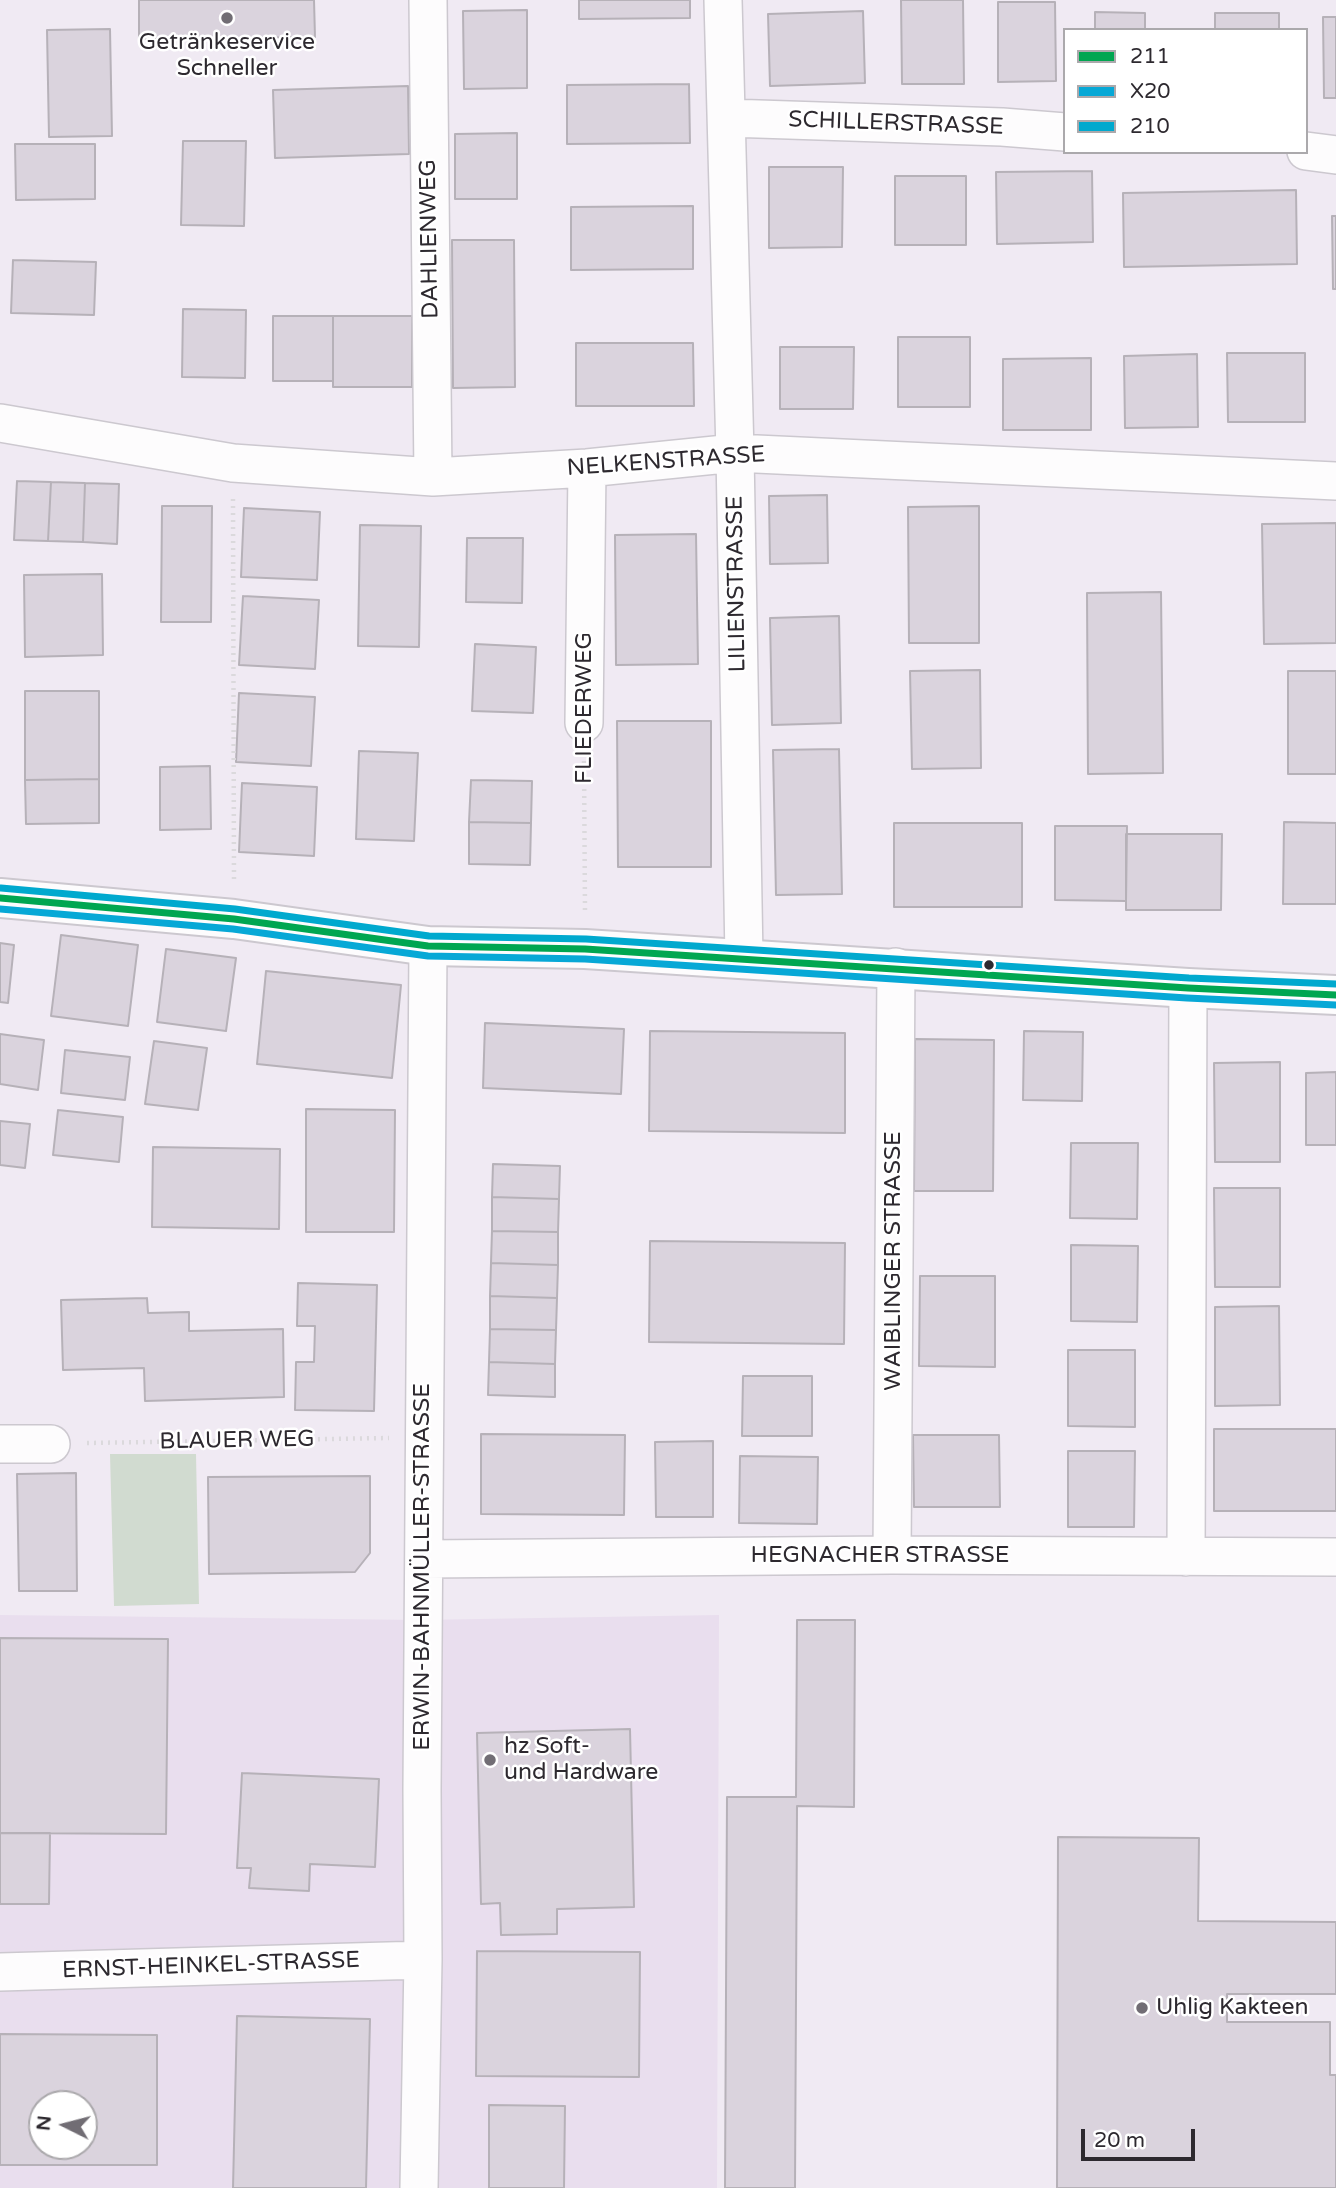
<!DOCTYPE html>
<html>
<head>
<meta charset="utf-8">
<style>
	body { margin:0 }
	#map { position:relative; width:1336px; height:2188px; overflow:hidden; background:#f0eaf3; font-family:"Varela Round",sans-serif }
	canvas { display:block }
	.legend { position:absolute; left:1063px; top:28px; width:245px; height:126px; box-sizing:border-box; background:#fff; border:2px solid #aba9ac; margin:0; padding:9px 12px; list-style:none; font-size:21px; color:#2d292f }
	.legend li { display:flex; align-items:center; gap:14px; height:35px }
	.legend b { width:35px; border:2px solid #aba9ac }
	.north { position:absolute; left:28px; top:2090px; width:70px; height:70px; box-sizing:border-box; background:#fff; border:2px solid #aba9ac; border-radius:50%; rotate:276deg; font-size:19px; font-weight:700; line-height:28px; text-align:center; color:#2d292f }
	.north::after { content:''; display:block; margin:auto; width:24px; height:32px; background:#716d74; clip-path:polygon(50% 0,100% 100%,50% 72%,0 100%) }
	.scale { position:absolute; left:1081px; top:2129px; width:114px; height:32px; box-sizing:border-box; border:4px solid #2d292f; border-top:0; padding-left:9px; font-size:21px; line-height:24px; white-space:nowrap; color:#2d292f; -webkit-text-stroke:5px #fff; paint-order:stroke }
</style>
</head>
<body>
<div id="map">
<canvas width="1336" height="2188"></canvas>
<ul class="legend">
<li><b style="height:9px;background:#00a651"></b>211</li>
<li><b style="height:9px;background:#07a8d6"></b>X20</li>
<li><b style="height:9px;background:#00a9ce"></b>210</li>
</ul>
<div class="north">N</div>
<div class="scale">20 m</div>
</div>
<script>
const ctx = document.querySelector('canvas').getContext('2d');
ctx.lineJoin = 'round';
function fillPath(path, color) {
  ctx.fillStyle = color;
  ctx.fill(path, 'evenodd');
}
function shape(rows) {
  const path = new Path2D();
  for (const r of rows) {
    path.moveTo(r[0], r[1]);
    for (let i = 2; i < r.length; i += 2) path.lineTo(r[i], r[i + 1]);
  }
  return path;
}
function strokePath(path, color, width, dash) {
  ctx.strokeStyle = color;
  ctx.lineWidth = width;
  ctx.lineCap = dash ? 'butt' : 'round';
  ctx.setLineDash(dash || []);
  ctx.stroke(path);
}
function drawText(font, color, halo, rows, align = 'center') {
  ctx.font = font + ' "Varela Round",sans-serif';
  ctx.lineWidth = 5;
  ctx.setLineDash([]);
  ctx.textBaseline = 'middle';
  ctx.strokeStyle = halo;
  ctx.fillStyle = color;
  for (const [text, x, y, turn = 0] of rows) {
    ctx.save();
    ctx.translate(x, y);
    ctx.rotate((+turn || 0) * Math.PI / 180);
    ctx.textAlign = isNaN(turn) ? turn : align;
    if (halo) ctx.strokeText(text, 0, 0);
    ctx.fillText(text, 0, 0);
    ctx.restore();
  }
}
const built = shape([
	[0,1615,419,1620,719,1615,717,2188,0,2188],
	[42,2104,84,2104,84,2146,42,2146]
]);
const green = shape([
	[110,1454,196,1454,199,1604,114,1606]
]);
const building = shape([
	[139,0,314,0,315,37,139,39,139,0],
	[579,0,690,0,690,18,579,19,579,0],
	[901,0,963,0,964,84,902,84,901,0],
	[998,2,1055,2,1056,81,998,82,998,2],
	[527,10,527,88,464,89,463,11,527,10],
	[863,11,865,83,770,86,768,14,863,11],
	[1095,12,1145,13,1145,30,1095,30,1095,12],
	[1215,13,1279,13,1279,30,1215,30,1215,13],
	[1323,17,1336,17,1336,98,1324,98,1323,17],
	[110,29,112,136,49,137,47,30,110,29],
	[689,84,690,143,567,144,567,85,689,84],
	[408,86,409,154,275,158,273,90,408,86],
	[517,133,517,199,455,199,455,134,517,133],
	[183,141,246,141,244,226,181,225,183,141],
	[15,144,95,144,95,199,16,200,15,144],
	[769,167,843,167,842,247,769,248,769,167],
	[1092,171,1093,242,997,244,996,172,1092,171],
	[895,176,966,176,966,245,895,245,895,176],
	[1296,190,1297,264,1124,267,1123,193,1296,190],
	[693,206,693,269,571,270,571,207,693,206],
	[1332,216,1336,216,1336,289,1333,289,1332,216],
	[452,240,514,240,515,387,453,388,452,240],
	[13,260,96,262,94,315,11,313,13,260],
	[183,309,246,310,245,378,182,377,183,309],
	[273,316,333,316,333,381,273,381,273,316],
	[333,316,412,316,412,387,333,387,333,316],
	[898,337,970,337,970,407,898,407,898,337],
	[576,343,693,343,694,406,576,406,576,343],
	[780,347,854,347,853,409,780,409,780,347],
	[1227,353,1305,353,1305,422,1228,422,1227,353],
	[1197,354,1198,427,1125,428,1124,356,1197,354],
	[1091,358,1091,430,1003,430,1003,359,1091,358],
	[17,481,51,482,48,541,14,540,17,481],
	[51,482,85,483,83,542,48,541,51,482],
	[85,483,119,484,117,544,83,542,85,483],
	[827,495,828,563,770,564,769,496,827,495],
	[162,506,212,506,211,622,161,622,162,506],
	[979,506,979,643,909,643,908,507,979,506],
	[244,508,320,512,317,580,241,577,244,508],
	[1336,523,1336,643,1264,644,1262,524,1336,523],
	[360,525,421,526,419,647,358,646,360,525],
	[696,534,698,664,616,665,615,535,696,534],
	[467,538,523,538,522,603,466,602,467,538],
	[102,574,103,655,25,657,24,575,102,574],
	[1161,592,1163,773,1088,774,1087,593,1161,592],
	[243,596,319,600,315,669,239,665,243,596],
	[839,616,841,723,772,725,770,618,839,616],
	[475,644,536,647,533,713,472,711,475,644],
	[980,670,981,768,912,769,910,671,980,670],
	[1288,671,1336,671,1336,774,1288,774,1288,671],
	[25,691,99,691,99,779,25,780,25,691],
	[239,693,315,697,311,766,236,762,239,693],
	[617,721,711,721,711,867,618,867,617,721],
	[839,749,842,894,776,895,773,750,839,749],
	[359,751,418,753,414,841,356,839,359,751],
	[210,766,211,829,160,830,160,767,210,766],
	[99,779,99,823,26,824,25,780,99,779],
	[471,780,532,781,531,823,469,822,471,780],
	[242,783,317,787,314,856,239,852,242,783],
	[469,822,531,823,530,865,469,864,469,822],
	[1284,822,1336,823,1336,904,1283,904,1284,822],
	[894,823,1022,823,1022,907,894,907,894,823],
	[1055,826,1127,826,1126,901,1055,900,1055,826],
	[1126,834,1222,834,1221,910,1126,910,1126,834],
	[61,935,138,945,128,1026,51,1016,61,935],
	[0,943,14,945,8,1003,0,1002,0,943],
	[166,949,236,958,226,1031,157,1022,166,949],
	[266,971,401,985,392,1078,257,1064,266,971],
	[485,1023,624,1029,621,1094,483,1088,485,1023],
	[650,1031,845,1033,845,1133,649,1131,650,1031],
	[1024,1031,1083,1032,1082,1101,1023,1100,1024,1031],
	[0,1034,44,1040,38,1090,0,1084,0,1034],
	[915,1039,994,1040,993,1191,914,1191,915,1039],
	[154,1041,207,1048,198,1110,145,1104,154,1041],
	[65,1050,130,1057,125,1100,61,1093,65,1050],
	[1280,1062,1280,1162,1215,1162,1214,1063,1280,1062],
	[1336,1072,1336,1145,1306,1145,1306,1073,1336,1072],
	[306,1109,395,1110,394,1232,306,1232,306,1109],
	[58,1110,123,1117,119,1162,53,1155,58,1110],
	[0,1121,30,1124,25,1168,0,1165,0,1121],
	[1071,1143,1138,1143,1137,1219,1070,1218,1071,1143],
	[153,1147,280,1149,279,1229,152,1227,153,1147],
	[493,1164,560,1166,559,1199,492,1197,493,1164],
	[1214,1188,1280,1188,1280,1287,1215,1287,1214,1188],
	[492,1197,559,1199,558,1232,492,1231,492,1197],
	[492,1231,558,1232,558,1265,491,1263,492,1231],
	[650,1241,845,1243,844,1344,649,1342,650,1241],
	[1071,1245,1138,1246,1137,1322,1071,1321,1071,1245],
	[491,1263,558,1265,557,1298,490,1296,491,1263],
	[920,1276,995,1276,995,1367,919,1366,920,1276],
	[298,1283,377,1285,374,1411,295,1410,296,1362,314,1362,315,1326,297,1326,298,1283],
	[490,1296,557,1298,556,1330,490,1329,490,1296],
	[147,1298,148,1313,189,1312,189,1331,283,1329,284,1397,145,1401,144,1368,63,1370,61,1300,147,1298],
	[1279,1306,1280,1405,1215,1406,1215,1307,1279,1306],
	[490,1329,556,1330,555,1364,489,1362,490,1329],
	[1068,1350,1135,1350,1135,1427,1068,1426,1068,1350],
	[489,1362,555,1364,555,1397,488,1395,489,1362],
	[743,1376,812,1376,812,1436,742,1436,743,1376],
	[1214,1429,1336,1429,1336,1511,1214,1511,1214,1429],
	[481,1434,625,1435,624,1515,481,1514,481,1434],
	[913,1435,999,1435,1000,1507,914,1507,913,1435],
	[713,1441,713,1517,656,1517,655,1442,713,1441],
	[1068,1451,1135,1451,1134,1527,1068,1527,1068,1451],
	[740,1456,818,1457,817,1524,739,1523,740,1456],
	[76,1473,77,1591,19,1591,17,1474,76,1473],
	[370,1476,370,1553,355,1572,209,1574,208,1477,370,1476],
	[797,1620,855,1620,854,1807,797,1806,795,2188,725,2188,727,1797,796,1797,797,1620],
	[0,1638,168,1639,166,1834,0,1833,0,1638],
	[630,1729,634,1907,557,1909,557,1934,501,1935,500,1903,481,1904,477,1733,630,1729],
	[242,1773,379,1779,375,1867,310,1864,309,1891,249,1888,251,1868,237,1868,242,1773],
	[0,1833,50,1833,49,1904,0,1904,0,1833],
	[1058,1837,1199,1838,1198,1921,1336,1922,1336,1994,1227,1994,1227,2022,1330,2022,1330,2075,1336,2075,1336,2188,1057,2188,1058,1837],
	[477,1951,640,1952,639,2077,476,2076,477,1951],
	[237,2016,370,2019,366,2188,233,2188,237,2016],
	[0,2034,157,2035,157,2165,0,2165,0,2034],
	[42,2104,84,2104,84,2146,42,2146,42,2104],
	[489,2105,565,2106,564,2188,489,2188,489,2105]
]);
const path = shape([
	[233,499,234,883],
	[584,761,585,913],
	[87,1443,389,1438]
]);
const street = shape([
	[428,0,433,477],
	[723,0,735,453,744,958],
	[728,118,1002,127,1065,132],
	[1306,151,1336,155],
	[0,423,233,463,433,477,587,468,735,453,1336,481],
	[584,723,587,468],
	[0,1444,51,1444],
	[892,1555,896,967],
	[1186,1557,1188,988],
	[425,1559,892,1555,1336,1557],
	[0,1972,423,1960],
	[419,2188,423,1960,422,1789,428,946]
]);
const secondary = shape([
	[0,898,234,919,428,946,585,949,1188,988,1336,995]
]);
const bus1 = shape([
	[0,898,234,919,428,946,585,949,1188,988,1336,995]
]);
const bus2 = shape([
	[0,909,233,929,428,956,585,959,1187,998,1336,1005]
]);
const bus3 = shape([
	[1,888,235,909,429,936,586,939,1189,978,1336,984]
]);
const markers = [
	[227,18,7,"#716d74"],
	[989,965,6,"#2d292f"],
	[490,1760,7,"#716d74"],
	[1142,2008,7,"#716d74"]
];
const poiNames = [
	["Getränkeservice",227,43,"center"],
	["Schneller",227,69,"center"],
	["hz Soft-",504,1747],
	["und Hardware",504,1773],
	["Uhlig Kakteen",1156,2008]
];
const streetNames = [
	["SCHILLERSTRASSE",896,124,2],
	["DAHLIENWEG",430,239,-91],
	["NELKENSTRASSE",666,462,-4],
	["LILIENSTRASSE",737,584,-91],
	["FLIEDERWEG",585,708,-90],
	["WAIBLINGER STRASSE",894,1261,-90],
	["BLAUER WEG",237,1441,-1],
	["HEGNACHER STRASSE",880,1556],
	["ERWIN-BAHNMÜLLER-STRASSE",423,1567,-90],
	["ERNST-HEINKEL-STRASSE",211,1966,-2]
];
fillPath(built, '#e9deee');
fillPath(green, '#d1dbd0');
fillPath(building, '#dad3dd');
strokePath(building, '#b6b1b8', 2);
strokePath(street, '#ccc8cf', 40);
strokePath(secondary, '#ccc8cf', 42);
strokePath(path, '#dbd9dc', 4.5, [2, 5]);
strokePath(street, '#fdfcfd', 37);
strokePath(secondary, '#fdfcfd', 38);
strokePath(bus1, '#00a651', 7);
strokePath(bus2, '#07a8d6', 7);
strokePath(bus3, '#00a9ce', 7);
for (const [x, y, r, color] of markers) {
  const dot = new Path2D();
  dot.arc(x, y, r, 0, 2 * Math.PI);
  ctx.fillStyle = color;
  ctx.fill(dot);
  strokePath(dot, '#fff', 2.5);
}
drawText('23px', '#2d292f', '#fff', poiNames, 'left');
drawText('23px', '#2d292f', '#fff', streetNames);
</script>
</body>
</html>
